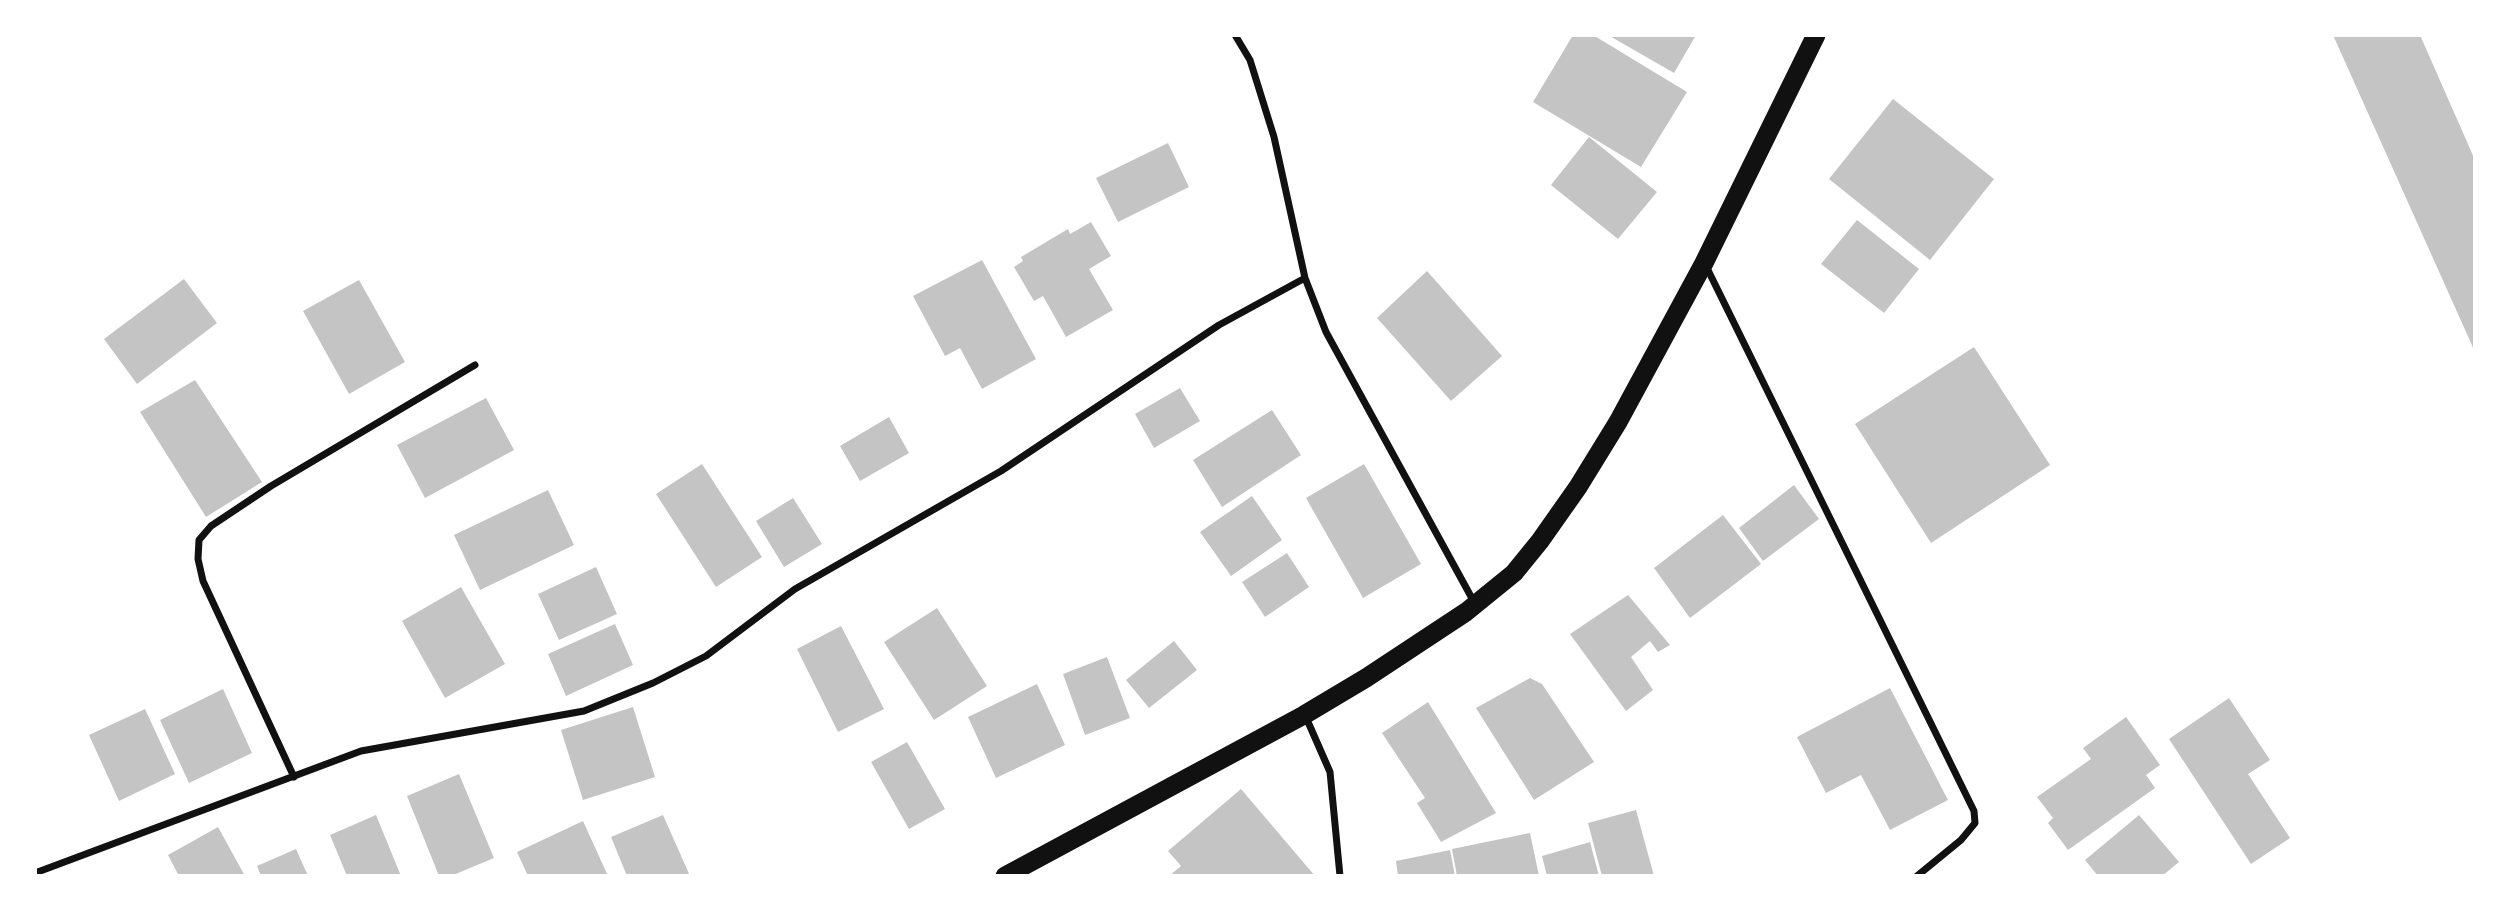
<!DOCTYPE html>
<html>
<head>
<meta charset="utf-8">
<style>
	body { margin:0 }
	#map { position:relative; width:2510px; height:911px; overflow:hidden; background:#fff; font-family:"Libre Baskerville",serif }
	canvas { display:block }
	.frame { position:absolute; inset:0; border:37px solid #fff; pointer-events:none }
</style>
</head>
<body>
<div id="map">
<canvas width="2510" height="911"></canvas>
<div class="frame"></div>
</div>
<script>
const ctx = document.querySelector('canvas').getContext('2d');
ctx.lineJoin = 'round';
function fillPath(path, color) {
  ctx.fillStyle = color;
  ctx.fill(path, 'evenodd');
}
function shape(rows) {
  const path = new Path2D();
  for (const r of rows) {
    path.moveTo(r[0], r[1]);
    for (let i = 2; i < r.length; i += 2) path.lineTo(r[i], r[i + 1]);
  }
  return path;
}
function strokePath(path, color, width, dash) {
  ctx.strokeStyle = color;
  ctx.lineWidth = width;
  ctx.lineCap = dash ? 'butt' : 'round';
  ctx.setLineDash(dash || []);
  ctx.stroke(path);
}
const building = shape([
	[1573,35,1593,35,1687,92,1641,167,1533,102],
	[1608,35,1696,35,1674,73],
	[2333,35,2420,35,2475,160,2475,352],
	[1893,99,1994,179,1930,260,1829,179],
	[1589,137,1657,192,1618,239,1551,185],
	[1168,143,1189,187,1118,222,1096,178],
	[1857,220,1919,269,1884,313,1821,264],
	[1091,222,1111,256,1089,269,1113,310,1066,337,1043,296,1034,301,1014,267,1023,261,1021,257,1068,229,1070,234],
	[982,260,1036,359,982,389,960,348,945,356,913,296],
	[1427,271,1502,356,1451,401,1377,318],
	[184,279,217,323,137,384,104,339],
	[359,280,405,362,349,394,303,311],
	[1974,347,2050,465,1931,543,1855,424],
	[195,380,262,482,206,517,140,412],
	[1180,388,1200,421,1154,448,1135,414],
	[486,398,514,450,425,498,397,445],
	[1272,410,1301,455,1222,507,1193,460],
	[889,417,909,453,860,481,840,446],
	[702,464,762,557,716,587,656,494],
	[1364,464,1421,564,1363,598,1306,498],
	[1794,485,1819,519,1763,561,1739,528],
	[548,490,574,545,480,590,454,535],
	[1252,496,1282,540,1231,576,1200,532],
	[793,498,822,544,784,567,756,521],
	[1723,515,1761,564,1690,618,1654,568],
	[1287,553,1309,587,1265,617,1242,582],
	[596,567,617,614,559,640,538,594],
	[461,587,505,664,445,698,402,621],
	[1628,595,1670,645,1658,652,1650,641,1631,657,1653,690,1626,711,1570,634],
	[937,608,987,686,934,720,884,642],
	[615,624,633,665,566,696,548,654],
	[841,626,884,709,838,732,797,649],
	[1174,641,1197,670,1149,708,1126,680],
	[1107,657,1130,718,1085,735,1063,674],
	[1530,678,1542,684,1594,762,1534,800,1476,708],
	[1037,684,1065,745,996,778,968,717],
	[1890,688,1948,800,1890,830,1861,775,1826,793,1797,737],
	[223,689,252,753,189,783,160,720],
	[2229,698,2270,760,2248,774,2290,838,2251,864,2169,739],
	[1428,702,1496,813,1441,842,1417,803,1425,798,1382,733],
	[633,707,655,777,583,800,561,730],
	[145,709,175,774,119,801,89,735],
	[2126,717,2160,765,2146,775,2155,788,2068,850,2048,823,2053,818,2037,797,2091,759,2083,748],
	[907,742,945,809,909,829,871,762],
	[459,774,494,858,451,876,439,876,407,796],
	[1241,789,1315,876,1169,876,1181,866,1168,851],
	[1636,810,1654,876,1602,876,1588,823],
	[376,815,401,876,347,876,330,835],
	[663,815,690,876,627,876,611,837],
	[2139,815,2179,862,2162,876,2098,876,2085,860],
	[583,821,608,876,528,876,517,852],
	[218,827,245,876,179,876,168,855],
	[1530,833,1539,876,1457,876,1452,849],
	[1590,842,1599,876,1547,876,1542,856],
	[296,849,308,876,261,876,257,866],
	[1450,850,1455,876,1398,876,1396,861]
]);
const minor = shape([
	[1235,35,1250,60,1274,137,1305,278],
	[1706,266,1974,811,1975,823,1961,840,1917,876],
	[1305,715,1330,772,1340,876],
	[294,777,203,581,198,559,199,540,211,526,271,486,475,365],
	[35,873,361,751,584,711,653,683,706,656,795,589,1001,471,1219,325,1305,278,1326,332,1474,602]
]);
const trunk = shape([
	[1005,876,1304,715,1366,678,1466,612,1514,573,1540,541,1578,487,1618,422,1704,263,1816,35]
]);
fillPath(building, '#c4c4c4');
strokePath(minor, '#111', 7);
strokePath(trunk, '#111', 19);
</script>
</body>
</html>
